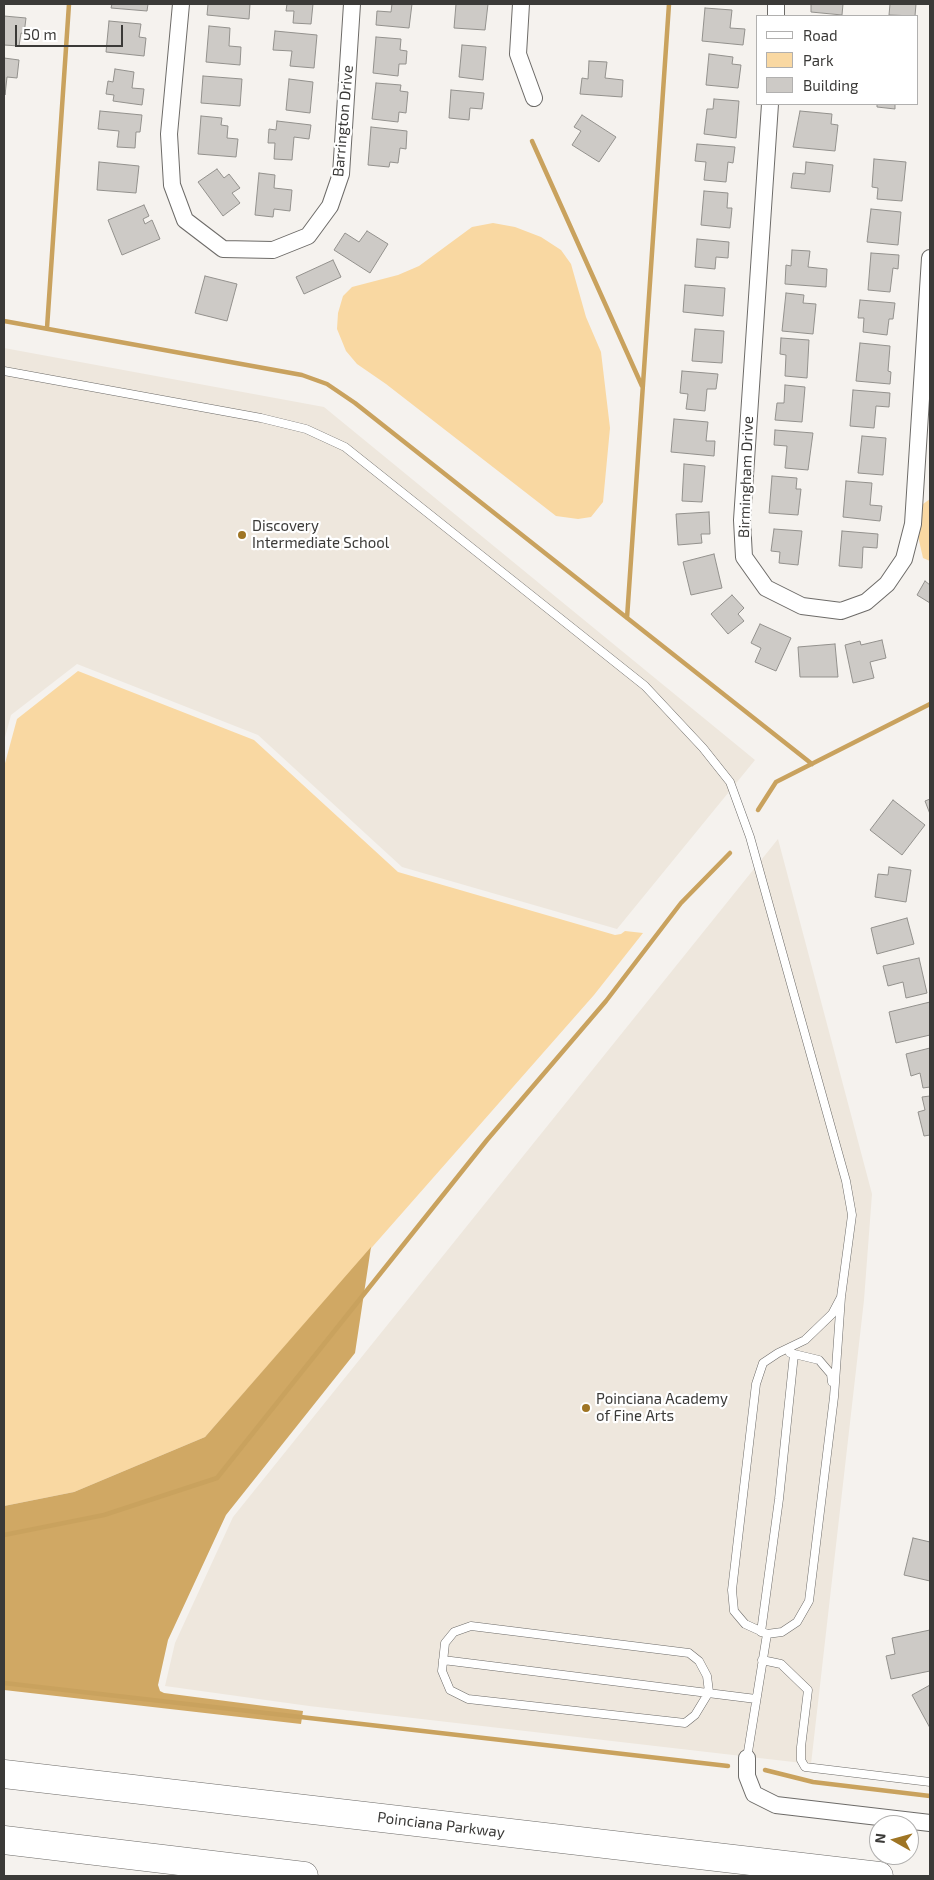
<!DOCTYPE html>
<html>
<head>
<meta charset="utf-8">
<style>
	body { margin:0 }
	#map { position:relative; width:934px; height:1880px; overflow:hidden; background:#f5f2ee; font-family:"Exo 2",sans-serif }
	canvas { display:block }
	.frame { position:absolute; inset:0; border:5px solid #3b3a38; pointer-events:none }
	.legend { position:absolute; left:756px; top:15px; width:162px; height:90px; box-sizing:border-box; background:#fff; border:1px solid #b1b0af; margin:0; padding:6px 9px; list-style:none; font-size:15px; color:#3b3a38 }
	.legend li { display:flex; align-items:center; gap:10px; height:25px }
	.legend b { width:25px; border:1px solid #b1b0af }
	.north { position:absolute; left:869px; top:1815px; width:50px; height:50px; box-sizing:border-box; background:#fff; border:1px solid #b1b0af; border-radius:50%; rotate:277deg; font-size:14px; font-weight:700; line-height:20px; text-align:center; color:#3b3a38 }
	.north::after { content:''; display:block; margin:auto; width:18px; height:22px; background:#9f7524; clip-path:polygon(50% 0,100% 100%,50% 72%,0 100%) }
	.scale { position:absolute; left:15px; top:25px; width:108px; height:22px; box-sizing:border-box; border:2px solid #3b3a38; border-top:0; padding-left:6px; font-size:15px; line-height:18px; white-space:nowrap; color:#3b3a38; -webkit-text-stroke:4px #fff; paint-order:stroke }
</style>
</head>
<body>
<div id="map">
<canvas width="934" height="1880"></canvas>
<div class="frame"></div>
<ul class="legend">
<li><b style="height:6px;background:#fff"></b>Road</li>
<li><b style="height:14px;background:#f9d8a2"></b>Park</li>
<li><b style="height:14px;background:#cdcac6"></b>Building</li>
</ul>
<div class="north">N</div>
<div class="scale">50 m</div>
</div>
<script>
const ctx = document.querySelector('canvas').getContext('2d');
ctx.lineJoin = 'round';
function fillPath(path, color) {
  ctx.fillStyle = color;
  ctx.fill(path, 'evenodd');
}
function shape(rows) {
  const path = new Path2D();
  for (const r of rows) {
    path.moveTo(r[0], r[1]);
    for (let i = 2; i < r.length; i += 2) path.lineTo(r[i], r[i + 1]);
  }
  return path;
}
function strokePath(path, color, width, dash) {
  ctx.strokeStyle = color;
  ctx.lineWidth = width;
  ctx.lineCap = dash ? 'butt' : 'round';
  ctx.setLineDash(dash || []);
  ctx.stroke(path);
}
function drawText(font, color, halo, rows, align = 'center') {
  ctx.font = font + ' "Exo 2",sans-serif';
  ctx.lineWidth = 4.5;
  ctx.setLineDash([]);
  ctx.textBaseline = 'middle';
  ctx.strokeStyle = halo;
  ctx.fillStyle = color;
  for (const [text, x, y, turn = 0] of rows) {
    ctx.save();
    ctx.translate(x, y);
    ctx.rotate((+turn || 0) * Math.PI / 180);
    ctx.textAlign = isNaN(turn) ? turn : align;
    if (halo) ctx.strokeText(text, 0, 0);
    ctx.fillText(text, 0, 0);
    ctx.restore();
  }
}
const built = shape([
	[4,348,324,407,755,760,617,929,402,867,258,735,77,664,11,715,4,741],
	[778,839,872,1194,864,1300,811,1764,309,1706,165,1686,175,1643,233,1517]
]);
const green = shape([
	[493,223,515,227,541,237,561,250,571,264,586,317,601,352,610,428,603,502,591,517,578,519,556,516,386,384,357,364,346,351,337,329,338,313,343,296,352,287,398,275,419,266,472,227],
	[930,499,930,561,923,558,918,536,923,504],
	[78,671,254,740,398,872,615,935,621,934,625,931,643,933,594,995,205,1437,74,1492,4,1506,4,767,17,719]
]);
const forest = shape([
	[371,1247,355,1353,226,1515,168,1640,158,1685,160,1691,164,1693,303,1711,301,1724,4,1690,4,1506,74,1492,205,1437]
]);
const stream = shape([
	[532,141,642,386],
	[4,321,302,375,327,384,355,403,812,764],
	[47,328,69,4],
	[627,618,669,4],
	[758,810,776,782,930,704],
	[4,1535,104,1515,217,1478,487,1140,606,1001,681,903,730,853],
	[4,1683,728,1766],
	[765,1770,813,1782,930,1796]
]);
const building = shape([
	[112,4,148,4,147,11,111,8,112,4],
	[208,4,250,4,249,19,207,15,208,4],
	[287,4,313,4,311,24,293,23,294,11,286,11,287,4],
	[392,4,412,4,409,28,376,25,377,11,391,12,392,4],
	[456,4,488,4,485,30,454,28,456,4],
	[811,4,843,4,842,15,811,12,811,4],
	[890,4,916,4,915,16,889,15,890,4],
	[705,8,732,10,730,28,745,29,743,45,702,41,705,8],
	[4,16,26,18,24,34,21,33,19,46,4,45,4,16],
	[109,21,141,24,139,37,146,38,144,56,106,52,109,21],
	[209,26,230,28,229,46,241,47,240,65,206,62,209,26],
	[275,31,317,35,314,68,290,66,292,51,273,50,275,31],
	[376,37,401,39,400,50,407,51,406,64,399,64,398,76,373,73,376,37],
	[462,45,486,47,483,80,459,77,462,45],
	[709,54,733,57,732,64,741,65,738,88,706,85,709,54],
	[4,58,19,60,17,78,7,77,5,95,4,58],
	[589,61,607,62,605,78,623,80,622,97,580,94,582,78,588,79,589,61],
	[115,69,134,72,132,88,144,89,142,105,113,101,114,95,106,94,108,81,113,82,115,69],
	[203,76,242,79,240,106,201,103,203,76],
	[289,79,313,82,310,113,286,110,289,79],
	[376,83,401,85,400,91,408,92,406,113,399,112,398,122,372,119,376,83],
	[451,90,484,93,482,109,470,108,469,120,449,118,451,90],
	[714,99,739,101,736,138,704,134,707,109,713,109,714,99],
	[877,104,895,104,895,109,877,107,877,104],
	[100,111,142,115,140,132,136,132,135,148,117,147,119,131,98,129,100,111],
	[800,111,832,114,831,124,838,125,835,151,793,147,800,111],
	[582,115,616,137,599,162,572,145,581,131,574,127,582,115],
	[201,116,222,118,221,125,228,126,227,138,238,139,236,157,198,154,201,116],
	[277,121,311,125,309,139,294,137,292,160,274,159,275,143,268,143,269,129,276,130,277,121],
	[371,127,407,131,406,149,400,148,398,163,390,162,389,167,368,165,371,127],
	[697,144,735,147,733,163,728,162,726,182,704,180,706,162,695,161,697,144],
	[874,159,906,162,902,201,877,199,878,188,872,187,874,159],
	[99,162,139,166,136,193,97,190,99,162],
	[806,162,833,165,830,192,791,188,793,173,805,174,806,162],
	[217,169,224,178,229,174,240,188,232,193,240,203,223,216,198,182,217,169],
	[259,173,275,175,274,188,292,190,290,211,274,209,273,217,255,215,259,173],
	[704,191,728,193,727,208,732,208,730,228,701,225,704,191],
	[144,205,149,216,143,219,145,224,152,220,160,239,122,255,108,220,144,205],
	[871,209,901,212,898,245,867,242,871,209],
	[367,231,388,244,370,273,334,250,345,233,359,242,367,231],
	[697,239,729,242,728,258,716,257,715,269,695,267,697,239],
	[792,250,810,251,808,267,827,269,826,287,785,284,786,265,791,266,792,250],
	[871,253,899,255,898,269,893,268,890,292,868,290,871,253],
	[333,260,341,277,304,294,296,277,333,260],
	[205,276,237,284,227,321,195,313,205,276],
	[685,285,725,288,723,316,683,312,685,285],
	[786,293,804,295,803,303,816,304,813,334,782,331,786,293],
	[860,300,895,303,893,319,889,319,887,335,863,332,864,318,858,318,860,300],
	[695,329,724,331,722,363,692,361,695,329],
	[781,338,809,340,807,378,785,376,786,355,780,354,781,338],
	[860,343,890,346,888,371,891,372,890,384,856,381,860,343],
	[682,371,718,374,716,389,707,389,705,411,686,409,688,394,680,393,682,371],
	[785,385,805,387,802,422,775,420,777,403,784,403,785,385],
	[853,390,890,393,889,407,876,406,874,428,850,426,853,390],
	[674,419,708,422,706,441,715,441,714,456,671,452,674,419],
	[775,430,813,433,808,470,785,468,787,446,774,445,775,430],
	[862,436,886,438,883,475,858,473,862,436],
	[684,464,705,466,702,502,682,501,684,464],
	[772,476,797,478,796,489,801,489,798,515,769,513,772,476],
	[846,481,872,483,870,505,882,506,880,521,843,517,846,481],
	[709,512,710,534,701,534,702,543,678,545,676,514,709,512],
	[774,529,802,531,798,565,779,563,780,552,771,551,774,529],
	[842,531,878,534,877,548,863,547,862,568,839,566,842,531],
	[714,554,722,588,691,595,683,562,714,554],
	[925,581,930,585,930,603,917,595,925,581],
	[732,595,744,608,738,614,744,621,728,634,711,614,732,595],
	[760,624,791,638,776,671,755,662,761,648,751,643,760,624],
	[882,640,886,658,870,662,874,678,853,683,845,645,860,641,861,645,882,640],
	[835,644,838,677,800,677,798,647,835,644],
	[930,799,930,814,925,801,930,799],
	[893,800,925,825,902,855,870,830,893,800],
	[889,867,911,870,906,902,875,897,878,874,888,875,889,867],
	[907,918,914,944,877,954,871,928,907,918],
	[919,958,927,993,906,998,903,982,888,986,883,966,919,958],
	[930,1002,930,1035,896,1043,889,1012,930,1002],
	[930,1048,930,1087,923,1088,920,1073,911,1076,906,1054,930,1048],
	[930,1096,930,1135,924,1136,918,1112,925,1110,922,1097,930,1096],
	[913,1538,930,1542,930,1581,904,1575,913,1538],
	[930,1630,930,1671,891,1679,886,1656,895,1654,892,1638,930,1630],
	[930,1685,930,1728,912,1695,930,1685]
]);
const service = shape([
	[4,371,261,418,306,429,345,447,645,686,703,748,730,782,750,837,846,1181,852,1215,841,1297,834,1397,809,1601,797,1622,782,1632,767,1634,745,1624,734,1611,732,1590,756,1384,763,1363,778,1353,805,1340,832,1314,841,1297],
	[790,1353,819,1360,831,1374,832,1382],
	[471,1626,689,1653,699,1661,707,1676,709,1692,695,1715,685,1723,468,1699,450,1690,442,1671,445,1643,454,1632,471,1626],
	[761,1632,779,1499,794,1354],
	[443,1660,756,1699],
	[762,1660,781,1664,808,1690,801,1747,801,1760,805,1767,930,1782],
	[747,1758,767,1634]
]);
const minor = shape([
	[181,4,169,134,172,185,185,220,223,249,273,250,308,236,330,206,341,174,352,4],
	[521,4,518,54,534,98],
	[776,16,776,4],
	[770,104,742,520,744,557,766,588,802,606,841,611,866,602,887,584,904,559,913,524,930,258],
	[747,1758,747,1776,754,1794,776,1805,930,1823]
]);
const motorway = shape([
	[4,1774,879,1876],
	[4,1840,304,1876]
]);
const markers = [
	[242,535,5,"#9f7524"],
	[586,1408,5,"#9f7524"]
];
const streetNames = [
	["Barrington Drive",343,121,-85],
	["Birmingham Drive",746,477,-88],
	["Poinciana Parkway",441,1825,7]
];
const poiNames = [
	["Discovery",252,526],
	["Intermediate School",252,543],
	["Poinciana Academy",596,1399],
	["of Fine Arts",596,1416]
];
fillPath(built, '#eee7dd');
fillPath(green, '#f9d8a2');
fillPath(forest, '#d0a864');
strokePath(stream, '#c9a25e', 4.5);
fillPath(building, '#cdcac6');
strokePath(building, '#93918d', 1);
strokePath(service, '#6d6b68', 9);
strokePath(minor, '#6d6b68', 18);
strokePath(motorway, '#6d6b68', 29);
strokePath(service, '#fff', 8);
strokePath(minor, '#fff', 16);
strokePath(motorway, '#fff', 28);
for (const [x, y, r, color] of markers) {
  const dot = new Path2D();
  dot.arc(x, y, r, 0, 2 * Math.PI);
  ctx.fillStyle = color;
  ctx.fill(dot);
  strokePath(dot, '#fff', 2);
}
drawText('15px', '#3b3a38', '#fff', streetNames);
drawText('15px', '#3b3a38', '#fff', poiNames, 'left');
</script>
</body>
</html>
